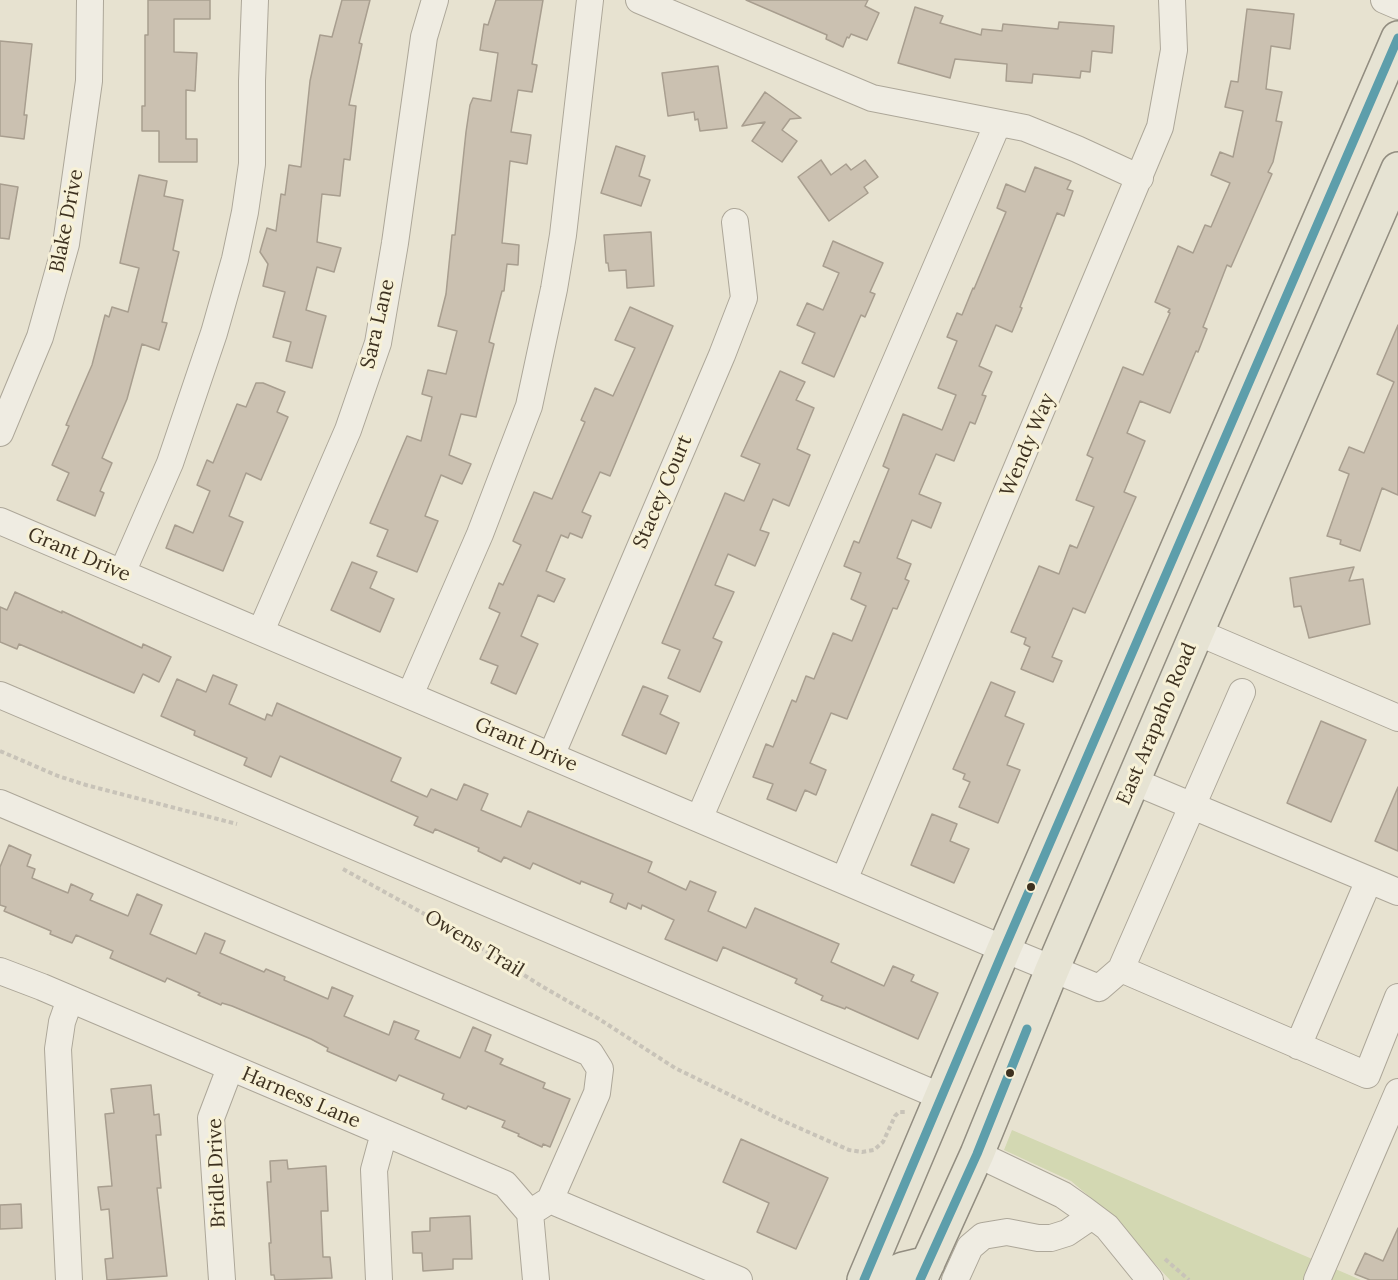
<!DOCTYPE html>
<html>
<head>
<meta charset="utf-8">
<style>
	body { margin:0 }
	canvas { display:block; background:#e7e2d0 }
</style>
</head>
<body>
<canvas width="1398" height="1280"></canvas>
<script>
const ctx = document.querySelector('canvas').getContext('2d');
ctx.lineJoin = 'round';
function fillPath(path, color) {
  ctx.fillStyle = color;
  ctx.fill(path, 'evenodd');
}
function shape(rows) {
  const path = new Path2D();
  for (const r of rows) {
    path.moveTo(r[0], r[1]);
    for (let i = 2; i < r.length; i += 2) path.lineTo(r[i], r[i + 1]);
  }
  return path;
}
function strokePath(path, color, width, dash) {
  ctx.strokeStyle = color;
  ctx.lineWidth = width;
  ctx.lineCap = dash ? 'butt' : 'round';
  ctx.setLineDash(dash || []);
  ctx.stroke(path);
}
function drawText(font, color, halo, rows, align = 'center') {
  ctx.font = font + ' Lora,serif';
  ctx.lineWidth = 6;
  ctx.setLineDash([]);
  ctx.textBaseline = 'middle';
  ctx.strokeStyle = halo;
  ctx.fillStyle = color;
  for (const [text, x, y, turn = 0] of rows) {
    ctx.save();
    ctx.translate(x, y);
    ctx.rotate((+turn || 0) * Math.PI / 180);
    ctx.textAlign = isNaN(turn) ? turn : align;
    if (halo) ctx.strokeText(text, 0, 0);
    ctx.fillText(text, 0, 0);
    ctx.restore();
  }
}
const green = shape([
	[1012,1130,1361,1280,1170,1280,1104,1209,1071,1181,1004,1150]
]);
const building = shape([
	[148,0,210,0,210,19,174,19,174,52,197,53,195,91,186,90,186,139,197,139,197,162,159,162,159,131,142,131,142,106,145,106,145,35,148,35,148,0],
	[342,0,370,0,359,43,362,44,349,105,356,106,350,160,344,159,340,196,322,194,317,242,341,248,334,272,317,267,306,310,326,316,312,368,286,361,291,342,273,337,285,292,263,286,268,264,260,252,267,228,276,231,281,194,285,195,289,165,301,167,310,81,320,35,332,37,342,0],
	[496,0,543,0,532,64,537,65,532,92,518,90,511,132,531,135,527,164,510,161,502,243,519,245,518,265,507,264,504,291,502,291,489,342,494,344,476,417,461,414,449,455,471,464,462,484,441,475,425,516,438,521,417,572,377,556,388,530,370,523,407,436,421,441,432,397,422,394,428,370,446,374,457,331,438,326,446,294,452,235,455,235,466,132,470,105,473,98,491,101,498,53,480,50,484,24,488,25,496,0],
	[746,0,868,0,865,6,879,13,867,40,851,34,849,38,847,37,843,47,826,39,827,35,746,0],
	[915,7,943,16,940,23,981,35,982,29,1002,31,1003,24,1058,29,1059,22,1114,26,1112,53,1092,51,1090,72,1081,71,1080,78,1033,74,1032,83,1006,81,1007,64,955,59,950,78,898,63,915,7],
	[1247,9,1294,14,1290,49,1271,46,1266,89,1282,92,1276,121,1282,122,1273,162,1268,172,1272,174,1231,267,1227,265,1203,327,1207,329,1198,352,1196,351,1170,413,1140,401,1127,433,1145,441,1124,492,1136,497,1085,613,1073,608,1052,657,1062,661,1053,682,1021,669,1030,647,1024,644,1026,638,1011,632,1039,566,1059,574,1070,545,1077,548,1094,507,1076,500,1093,458,1087,455,1123,367,1143,375,1170,313,1168,312,1170,309,1155,302,1178,246,1193,253,1205,225,1211,227,1230,183,1211,175,1220,152,1233,157,1243,111,1225,107,1231,81,1238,82,1247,9],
	[0,41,32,44,24,115,27,115,24,139,0,136,0,41],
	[718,66,727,128,700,131,698,119,695,120,694,112,668,116,662,73,718,66],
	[765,92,801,118,790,119,782,130,797,141,782,162,752,141,765,122,742,126,765,92],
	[616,146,645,156,639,176,650,180,641,206,601,193,616,146],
	[821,160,831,175,846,164,851,170,865,160,878,177,864,187,868,193,829,221,798,177,821,160],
	[1035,167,1071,181,1067,189,1073,191,1064,216,1057,213,1020,307,1022,308,1012,332,996,325,979,366,992,372,982,395,986,396,975,424,970,422,954,461,936,454,919,494,941,503,931,528,912,520,897,558,911,564,905,579,909,581,897,609,893,608,847,719,831,713,810,763,826,770,816,795,805,790,796,811,767,799,773,784,753,777,766,744,773,747,792,700,796,702,806,676,814,679,833,633,852,641,866,606,851,599,861,573,844,566,854,541,859,543,889,469,883,466,903,414,942,430,956,395,938,388,957,341,947,337,957,313,962,315,973,288,974,289,1006,212,997,208,1006,184,1025,192,1035,167],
	[139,175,167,181,164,196,183,200,173,250,179,252,162,322,167,323,159,350,142,344,127,399,102,458,112,463,100,491,104,493,95,516,57,500,69,473,52,465,69,426,66,425,92,365,105,315,109,317,112,307,128,312,139,268,120,263,139,175],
	[0,184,18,187,9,239,0,238,0,184],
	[651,232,654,286,627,288,626,270,609,271,608,263,606,263,604,235,651,232],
	[833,241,883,263,870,292,875,294,865,317,861,315,834,377,802,363,815,333,797,325,807,303,823,310,839,273,823,266,833,241],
	[630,307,673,326,610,476,600,472,582,512,591,516,582,538,570,533,568,538,561,535,546,571,565,579,554,602,538,595,521,636,538,644,516,694,491,683,498,666,480,659,500,613,489,608,499,583,503,585,521,545,513,541,534,492,552,499,585,422,581,420,595,388,613,396,635,348,615,340,630,307],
	[1398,325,1398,495,1382,488,1360,551,1340,544,1341,540,1327,536,1349,474,1339,470,1349,447,1364,453,1394,382,1377,374,1398,325],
	[780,371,805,382,796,400,814,408,797,449,810,455,789,506,773,499,760,530,769,533,755,566,728,554,715,585,734,592,713,638,722,642,700,692,668,678,680,650,662,643,725,493,744,501,760,464,741,456,780,371],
	[256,383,263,383,285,392,277,412,288,417,261,480,246,473,229,516,243,522,223,571,166,548,175,525,193,533,210,491,197,485,207,460,213,463,237,404,246,407,256,383],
	[352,562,377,572,370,588,394,599,380,632,331,610,352,562],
	[1354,567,1349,581,1363,579,1370,624,1309,638,1301,606,1294,607,1290,578,1354,567],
	[15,592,62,613,62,611,142,648,143,644,171,657,159,682,143,674,134,693,19,644,17,649,0,642,0,607,7,610,15,592],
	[213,675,237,685,229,704,265,720,267,714,272,716,277,703,401,758,391,781,427,797,431,789,457,800,464,784,488,794,481,810,521,827,528,811,652,862,648,872,686,890,690,881,716,892,708,911,746,928,755,908,839,944,831,962,884,986,893,966,914,975,911,981,938,993,918,1039,846,1007,845,1009,821,1000,823,996,795,983,797,979,723,947,717,961,665,939,674,920,642,905,641,909,628,903,626,909,610,902,613,894,581,881,580,884,533,863,530,869,504,857,501,862,478,851,479,848,435,829,433,833,414,825,418,817,280,756,271,777,244,765,247,758,194,735,195,731,161,716,177,679,206,692,213,675],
	[991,682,1015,692,1005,716,1024,724,1007,765,1020,770,998,823,959,807,970,782,963,779,965,774,953,769,991,682],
	[643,686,668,696,660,714,679,723,666,754,622,735,643,686],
	[1321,721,1366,740,1331,822,1287,803,1321,721],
	[1398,787,1398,851,1375,841,1398,787],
	[932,814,957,824,950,841,969,849,954,883,911,865,932,814],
	[9,845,31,855,27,866,35,869,32,878,68,893,71,884,93,894,90,900,128,916,137,894,162,905,150,934,196,954,205,933,225,941,220,953,264,972,266,969,285,977,284,980,328,999,332,987,353,996,344,1016,389,1035,394,1021,419,1031,415,1039,460,1058,473,1027,491,1035,485,1051,503,1059,500,1064,545,1083,543,1088,570,1099,550,1147,543,1144,542,1147,518,1136,519,1134,502,1127,505,1121,468,1106,466,1109,442,1099,444,1094,399,1075,396,1081,327,1051,328,1048,311,1039,232,1006,222,1003,221,1005,198,995,200,993,167,978,165,982,110,958,113,951,76,935,72,943,50,934,51,931,4,911,6,907,0,905,0,867,9,845],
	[151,1085,154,1115,159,1114,161,1135,156,1135,161,1188,157,1188,167,1276,107,1280,105,1259,113,1258,109,1209,101,1210,98,1187,112,1186,105,1114,114,1113,111,1089,151,1085],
	[741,1139,828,1178,796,1249,757,1232,769,1203,723,1182,741,1139],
	[287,1160,288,1169,326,1166,328,1211,321,1211,323,1257,330,1257,332,1278,275,1280,274,1275,271,1275,269,1243,271,1243,267,1182,271,1182,270,1161,287,1160],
	[21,1204,22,1228,0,1229,0,1205,21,1204],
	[470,1216,472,1259,453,1259,453,1269,423,1271,422,1253,413,1253,412,1232,430,1231,430,1218,470,1216],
	[1398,1228,1398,1280,1370,1280,1355,1274,1365,1253,1383,1261,1398,1228]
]);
const path = shape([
	[0,751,58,776,86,785,237,824],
	[343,869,448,927,543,987,599,1019,675,1068,781,1120,849,1150,862,1152,874,1150,883,1142,895,1116,899,1112,905,1112],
	[1165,1259,1189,1280]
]);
const minor = shape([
	[639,0,872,98,1025,128,1077,149,1140,178],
	[1384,0,1398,6],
	[0,433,40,337,66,244,89,81,90,0],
	[0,521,1004,949,1099,988,1121,969,1367,1075,1398,997],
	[122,573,170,463,214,333,235,259,245,212,252,164,252,81,255,0],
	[261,631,348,430,378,343,395,243,424,37,435,0],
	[1197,632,1398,718],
	[0,695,942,1097],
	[410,695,480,534,529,406,554,289,563,235,590,0],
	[551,756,722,355,744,298,735,222],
	[1133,781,1398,892],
	[0,803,590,1053,600,1069,597,1093,550,1200],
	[699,819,998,123],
	[844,880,1160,127,1174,50,1172,0],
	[1121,969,1242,692],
	[0,971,42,987,505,1184,530,1213,536,1280],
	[1298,1046,1369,880],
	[977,1154,1063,1195,1083,1209,1107,1227,1150,1280],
	[536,1209,550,1200,739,1280],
	[69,1280,58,1049,62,1022,70,999],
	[222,1280,211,1118,230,1068],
	[379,1280,374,1170,384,1133],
	[955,1280,970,1247,983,1236,1007,1232,1038,1238,1051,1238,1067,1233,1092,1216],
	[1317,1280,1398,1092]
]);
const major = shape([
	[864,1280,1004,949,1398,38],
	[879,1280,903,1269,928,1263],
	[920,1280,977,1154,1052,970,1197,632,1398,169]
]);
const bus1 = shape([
	[864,1280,1004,949,1398,38],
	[920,1280,977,1154,1027,1029]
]);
const markers = [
	[1031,887,5,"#3d3120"],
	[1010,1073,5,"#3d3120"]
];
const streetNames = [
	["Blake Drive",67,221,-79],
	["Sara Lane",378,324,-77],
	["Wendy Way",1028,445,-67],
	["Stacey Court",663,492,-67],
	["Grant Drive",79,555,23],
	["East Arapaho Road",1157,724,-67],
	["Grant Drive",526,745,23],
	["Owens Trail",474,944,31],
	["Harness Lane",301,1098,23],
	["Bridle Drive",217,1173,-92]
];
fillPath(green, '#d3d8b2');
fillPath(building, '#cbc1b1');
strokePath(building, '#a89e8f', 1.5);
strokePath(minor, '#ada799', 28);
strokePath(major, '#928d80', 36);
strokePath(path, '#c8c3b8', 4, [4.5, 3]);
strokePath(minor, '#efece2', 26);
strokePath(major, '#e6e3d3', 33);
strokePath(bus1, '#5d9eab', 9);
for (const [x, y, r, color] of markers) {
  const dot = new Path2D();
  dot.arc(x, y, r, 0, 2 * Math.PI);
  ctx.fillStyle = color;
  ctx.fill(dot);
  strokePath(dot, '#f7f1d7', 2);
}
drawText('20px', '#3d3120', '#f7f1d7', streetNames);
</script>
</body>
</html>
